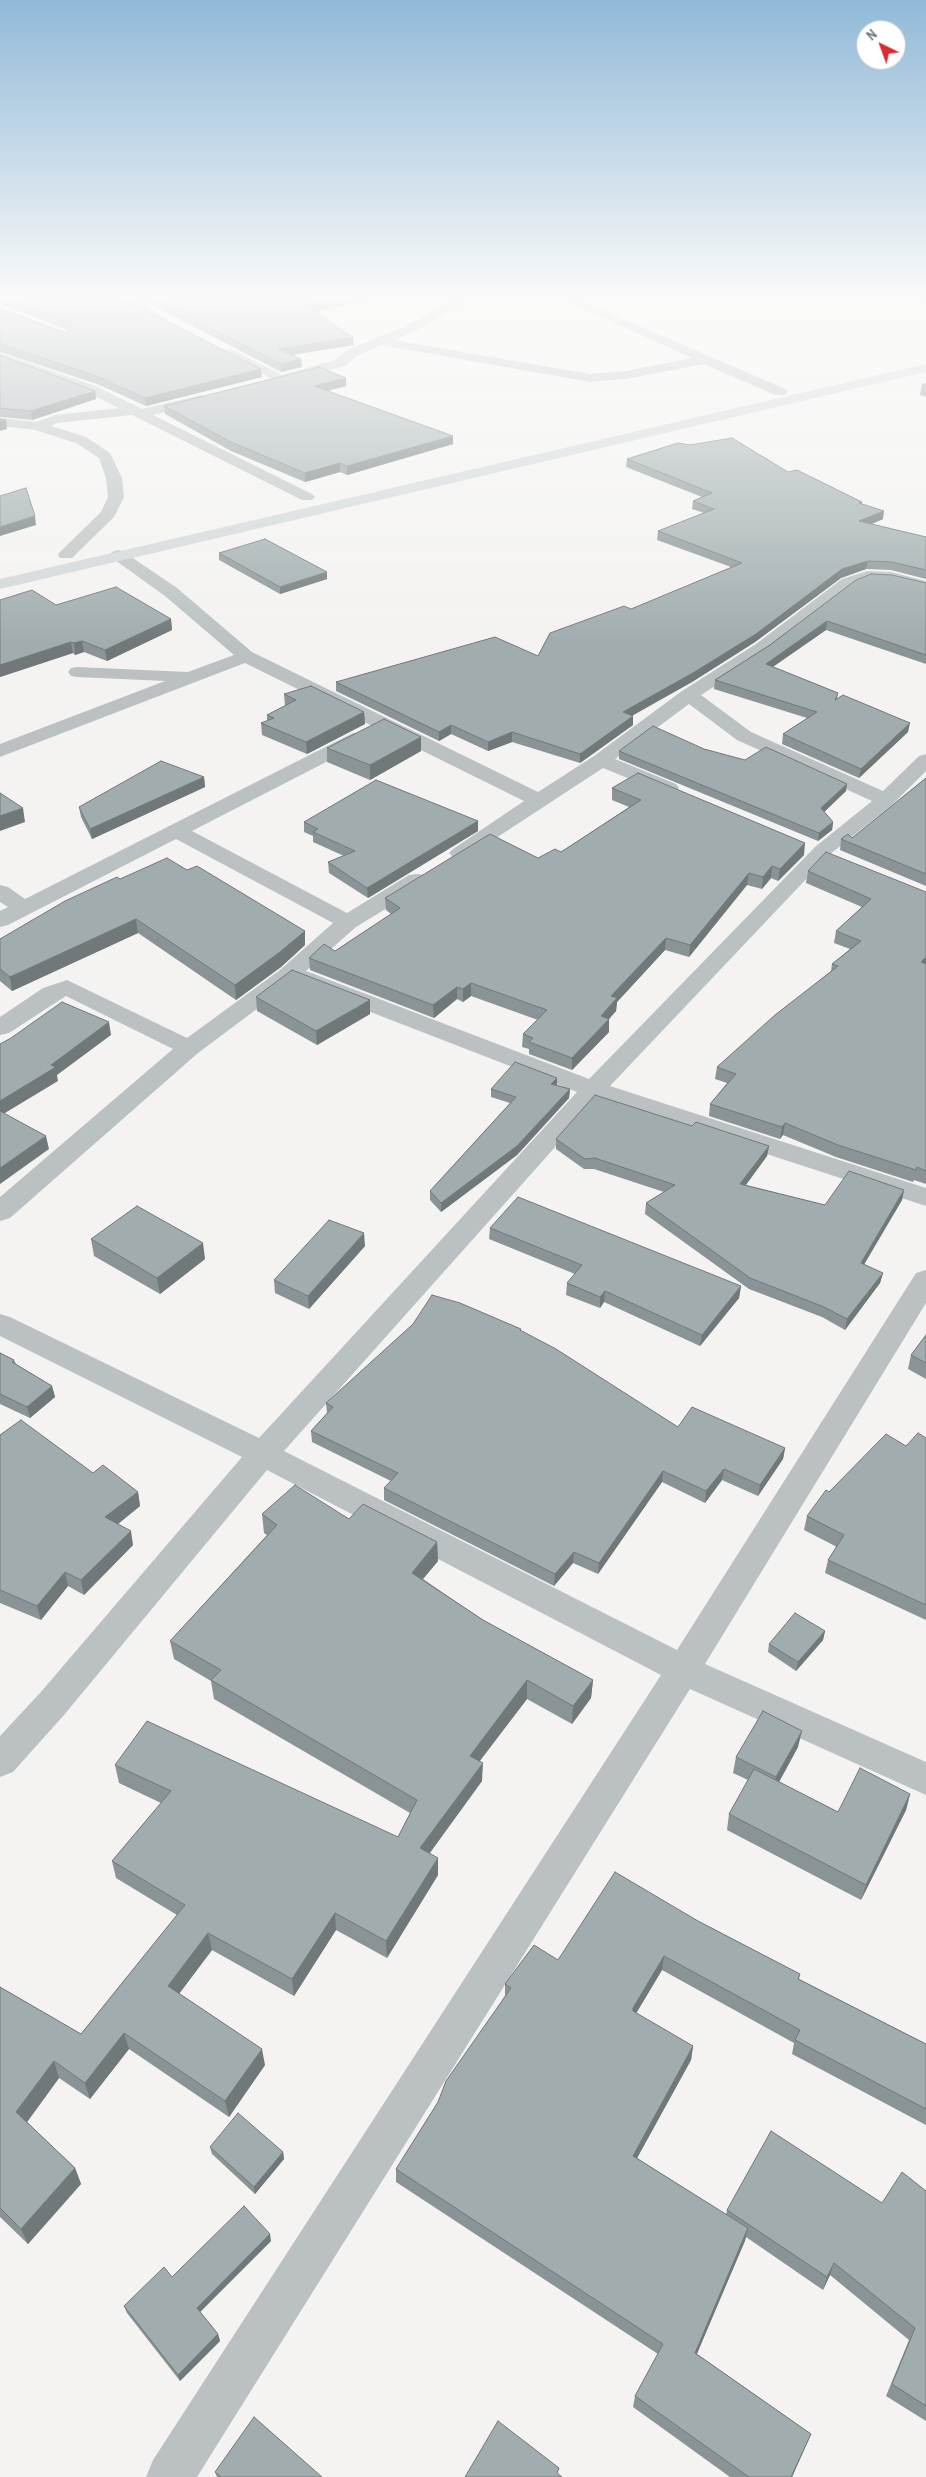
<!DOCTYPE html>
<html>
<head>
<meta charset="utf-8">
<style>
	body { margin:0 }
	#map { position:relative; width:926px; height:2477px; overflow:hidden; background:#f4f3f1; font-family:"Archivo Narrow",sans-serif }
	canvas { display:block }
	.north { position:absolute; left:856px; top:20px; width:50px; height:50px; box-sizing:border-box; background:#fff; border:1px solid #c0c8ca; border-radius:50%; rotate:318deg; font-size:14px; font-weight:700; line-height:20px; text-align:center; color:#61767a }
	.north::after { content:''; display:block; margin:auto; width:18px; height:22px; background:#d92c34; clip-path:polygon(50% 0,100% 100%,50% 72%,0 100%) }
</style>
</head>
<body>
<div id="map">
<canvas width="926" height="2477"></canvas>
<div class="north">N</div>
</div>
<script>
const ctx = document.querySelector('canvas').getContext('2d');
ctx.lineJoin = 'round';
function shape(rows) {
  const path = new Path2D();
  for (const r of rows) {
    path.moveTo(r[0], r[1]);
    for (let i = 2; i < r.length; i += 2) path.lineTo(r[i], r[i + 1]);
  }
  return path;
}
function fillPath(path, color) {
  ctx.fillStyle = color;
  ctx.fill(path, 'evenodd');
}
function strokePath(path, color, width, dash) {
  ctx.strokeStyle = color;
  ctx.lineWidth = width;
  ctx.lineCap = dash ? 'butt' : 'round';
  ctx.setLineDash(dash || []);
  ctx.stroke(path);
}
const minor = shape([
	[119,297,132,297,169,320,167,323,159,323,127,306,119,297],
	[459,297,475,297,415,331,394,340,590,374,626,371,692,358,556,297,573,297,785,389,787,392,785,395,775,395,704,364,626,379,590,382,381,345,357,356,345,366,280,383,221,353,228,349,233,350,282,375,335,360,347,350,407,325,459,297],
	[0,353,96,386,142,409,201,395,206,396,208,399,206,402,153,415,312,494,315,497,312,500,302,500,132,415,57,423,51,426,86,437,110,453,122,478,124,497,114,517,72,558,60,558,58,555,60,552,101,512,108,497,106,478,99,458,76,443,35,430,0,426,0,418,36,422,55,415,119,408,86,392,0,361,0,353],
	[118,550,124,552,177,588,252,652,538,792,594,756,682,691,756,644,842,579,867,571,891,572,926,581,926,591,891,582,869,581,854,587,768,652,701,695,751,732,883,791,919,756,926,754,926,771,893,804,829,855,610,1086,926,1188,926,1206,598,1099,284,1451,677,1650,916,1273,926,1270,926,1303,705,1664,926,1762,926,1795,690,1689,197,2477,146,2477,153,2460,661,1675,267,1470,64,1715,13,1772,0,1777,0,1736,40,1693,242,1457,0,1336,0,1314,10,1317,259,1438,577,1092,293,982,198,1053,10,1218,0,1221,0,1197,173,1049,66,996,9,1033,0,1035,0,1017,43,988,67,980,187,1038,280,970,333,923,176,839,8,925,0,927,0,911,8,907,0,902,0,885,8,887,25,899,353,733,367,733,370,737,367,741,192,831,347,913,409,875,417,874,425,875,428,880,425,885,356,927,306,971,589,1079,815,847,872,801,737,740,689,704,615,759,676,784,679,788,676,792,669,794,662,792,603,768,467,857,460,859,453,857,449,853,453,849,524,801,245,663,0,757,0,744,165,681,77,677,71,676,68,672,71,668,77,667,188,672,234,655,165,596,112,558,110,555,112,552,118,550]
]);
const major = shape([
	[926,364,926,372,0,589,0,579,926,364]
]);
const wall = shape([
	[0,297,123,297,125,300,262,377,146,406,97,384,0,352,0,308,66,333,69,330,0,304],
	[137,297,375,297,316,312,354,345,292,355,301,359,302,367,281,372],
	[912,297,926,297,926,301],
	[0,355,95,391,96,399,32,420,0,417],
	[926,383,926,397,920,395,922,384],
	[346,386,327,391,453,444,347,475,340,472,305,482,231,451,165,414,164,406],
	[627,459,788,472,862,502,862,504,883,519,871,524,926,537,926,579,891,570,866,569,841,578,755,642,692,682,632,715,633,716,633,725,580,763,512,742,488,751,451,734,439,741,336,691,336,682,538,656,631,609,731,567,657,540,658,531,704,513,692,509,693,501,702,497,626,467],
	[219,553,327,579,280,594,219,560],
	[856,580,926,583,926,664,826,630,773,667,838,693,837,699,908,732,859,778,782,744,783,734,807,718,714,689,715,680,770,645],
	[0,600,171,619,172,630,107,661,84,652,75,655,73,653,0,677],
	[284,694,364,712,365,724,307,754,262,735,261,723,267,721,267,715,285,706],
	[327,748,421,751,370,780,327,762],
	[704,749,846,791,824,812,833,822,832,830,818,841,619,759,619,751],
	[204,777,205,787,92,839,81,817,79,807],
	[926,778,926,886,840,850,841,839,852,838],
	[612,788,804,855,778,881,771,878,762,889,747,885,689,957,665,950,617,1002,616,1011,609,1019,609,1032,572,1070,529,1054,529,1049,522,1047,523,1034,538,1020,471,996,463,1002,457,999,434,1018,310,970,309,958,335,951,391,914,386,910,385,898,561,852,629,807,612,800],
	[478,821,478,831,368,898,329,873,328,862,344,856,313,842,313,836,304,832,304,822],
	[808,871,926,892,926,1184,914,1180,913,1182,836,1157,783,1135,780,1139,709,1116,710,1104,727,1083,715,1079,717,1067,831,971,832,964,850,949,834,943,836,931,862,907,806,883],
	[120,879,305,945,281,967,236,1000,138,933,12,991,0,981,0,939],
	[256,997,370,1014,317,1045,257,1011],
	[557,1078,557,1085,570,1089,569,1098,517,1155,441,1212,430,1200,430,1191,510,1103,491,1097,491,1089],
	[692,1126,769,1146,767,1156,746,1185,825,1205,904,1190,902,1200,864,1265,883,1273,880,1283,845,1330,822,1317,749,1289,645,1214,646,1203,664,1192,594,1169,584,1169,556,1149,556,1139],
	[490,1228,741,1286,739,1298,700,1346,604,1302,600,1308,566,1295,567,1283,575,1274,489,1239],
	[91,1239,205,1259,160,1294,94,1256],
	[365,1246,309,1309,275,1293,274,1280],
	[521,1329,521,1331,678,1427,785,1448,783,1459,758,1496,722,1480,705,1503,662,1482,598,1574,573,1563,554,1586,384,1500,384,1488,391,1481,312,1442,311,1431,327,1413,326,1403],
	[926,1335,926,1379,908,1369,911,1355],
	[0,1353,14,1360,16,1364,52,1386,55,1397,30,1418,0,1404],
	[0,1435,93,1473,138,1492,140,1506,118,1524,133,1545,84,1595,68,1586,41,1620,0,1603],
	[926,1438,926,1620,825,1573,828,1560,837,1547,804,1530,807,1516,829,1492,906,1446],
	[262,1514,349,1519,437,1542,438,1561,423,1579,483,1620,593,1680,591,1698,572,1724,527,1699,479,1761,482,1781,430,1853,438,1875,387,1958,336,1930,294,1996,212,1950,179,1994,265,2065,229,2117,129,2049,90,2099,59,2078,27,2122,75,2168,81,2184,28,2244,0,2217,0,1987,81,2034,177,1915,116,1878,112,1861,161,1803,119,1783,115,1765,398,1837,410,1813,214,1699,211,1681,174,1659,170,1641,267,1535,264,1533],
	[825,1631,823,1640,796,1671,768,1652,769,1644],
	[798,1747,779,1782,838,1812,910,1794,906,1810,861,1900,727,1830,729,1814,748,1780,733,1773,736,1757],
	[698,1921,800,1974,799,1979,926,2044,926,2125,792,2054,794,2043,662,1970,636,2013,693,2046,691,2060,637,2158,726,2215,727,2210,882,2203,926,2191,926,2421,886,2396,909,2340,830,2275,823,2290,746,2237,697,2354,811,2434,792,2477,730,2477,633,2407,635,2396,658,2354,396,2182,396,2169,505,1996,505,1984,558,1960],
	[210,2147,283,2152,284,2159,255,2194,212,2154],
	[271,2241,200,2312,218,2334,220,2341,180,2381,127,2313,124,2306,172,2277],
	[215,2472,322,2477,217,2477]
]);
const shadedWall = shape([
	[344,297,375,297,308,314,307,306],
	[353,337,354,345,278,357,278,349],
	[301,359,302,367,281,372,281,364],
	[261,369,262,377,146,406,145,398],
	[346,378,346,386,315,394,314,386],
	[95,391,96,399,32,420,31,411],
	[6,420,7,429,0,431,0,422],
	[453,436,453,444,347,475,347,466],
	[340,463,340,472,305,482,305,473],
	[884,511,883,519,858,530,859,521],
	[35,516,36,525,0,536,0,527],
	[868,561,866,569,841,578,755,642,692,682,623,721,623,712,842,569],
	[327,572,327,579,280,594,280,587],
	[171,619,172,630,107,661,105,650],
	[827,621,826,630,765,672,766,664],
	[82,641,84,652,75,655,74,643],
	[71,642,73,653,0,677,0,665],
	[364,712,365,724,307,754,306,742],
	[633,716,633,725,580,763,580,754],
	[910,723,908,732,859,778,861,769],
	[451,725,451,734,439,741,439,732],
	[512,732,512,742,488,751,488,742],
	[421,737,421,751,370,780,370,765],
	[204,777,205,787,92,839,90,829],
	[847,784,846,791,820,816,821,808],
	[23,808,25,822,0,831,0,816],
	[478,821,478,831,368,898,367,888],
	[833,822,832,830,818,841,819,833],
	[805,843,804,855,778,881,780,869],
	[772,866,771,878,762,889,763,877],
	[749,873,747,885,689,957,690,945],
	[136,919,138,933,12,991,10,977],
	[305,931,305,945,281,967,236,1000,235,985],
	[666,938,665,950,617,1002,616,1011,603,1026,609,1019,609,1032,572,1070,572,1058,601,1016,611,996],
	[926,957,926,966,921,962],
	[471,983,471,996,463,1002,463,989],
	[457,987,457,999,434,1018,433,1005],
	[370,1000,370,1014,317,1045,316,1031],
	[109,1022,111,1035,57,1075,58,1081,0,1116,0,1101],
	[557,1078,557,1086,551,1084],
	[570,1089,569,1098,517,1155,441,1212,441,1203],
	[785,1123,783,1135,780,1139,782,1127],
	[46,1136,49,1149,0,1184,0,1168],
	[769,1146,767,1156,739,1194,740,1184],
	[904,1190,902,1200,858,1274,861,1263],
	[364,1233,365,1246,309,1309,308,1296],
	[203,1243,205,1259,160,1294,157,1278],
	[883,1273,880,1283,845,1330,847,1319],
	[741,1286,739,1298,700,1346,702,1335],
	[605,1291,604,1302,600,1308,600,1297],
	[52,1386,55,1397,30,1418,27,1407],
	[785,1448,783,1459,758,1496,760,1485],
	[724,1469,722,1480,705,1503,706,1491],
	[663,1471,662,1482,598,1574,599,1563],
	[138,1492,140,1506,108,1532,105,1517],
	[131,1531,133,1545,84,1595,81,1580],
	[437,1542,438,1561,413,1591,412,1573],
	[574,1552,573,1563,554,1586,555,1574],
	[65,1572,68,1586,41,1620,37,1606],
	[825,1631,823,1640,796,1671,798,1662],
	[527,1680,527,1699,470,1774,470,1756],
	[593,1680,591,1698,572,1724,573,1706],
	[802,1731,798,1747,773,1793,776,1777],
	[483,1763,482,1781,420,1866,420,1848],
	[910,1794,906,1810,861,1900,866,1885],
	[438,1858,438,1875,387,1958,386,1941],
	[335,1913,336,1930,294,1996,292,1979],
	[208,1933,212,1950,172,2003,168,1986],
	[664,1956,662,1970,631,2022,633,2008],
	[124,2033,129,2049,90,2099,85,2083],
	[693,2046,691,2060,631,2169,633,2156],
	[262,2049,265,2065,229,2117,225,2101],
	[54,2061,59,2078,22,2129,16,2112],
	[283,2152,284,2159,255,2194,254,2187],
	[75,2168,81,2184,28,2244,21,2229],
	[748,2228,745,2241,692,2365,695,2353],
	[270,2234,271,2241,198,2314,197,2308],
	[834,2263,830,2275,823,2290,827,2277],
	[218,2334,220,2341,180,2381,178,2375],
	[811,2434,792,2477,791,2477]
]);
const building = shape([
	[1,297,123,297,125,300,261,369,145,398,96,376,0,344,0,308,66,333,73,326,70,322,1,297],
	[150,297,344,297,307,306,353,337,278,349,301,359,281,364,150,297],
	[0,355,95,391,31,411,0,408,0,355],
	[319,367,346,378,314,386,453,436,347,466,340,463,305,473,231,442,164,406,319,367],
	[0,419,6,420,0,422,0,419],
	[732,438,788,472,797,470,862,502,859,503,884,511,859,521,926,537,926,570,892,562,868,561,842,569,756,634,693,673,623,712,633,716,580,754,512,732,488,742,451,725,439,732,336,682,495,637,538,656,550,633,624,606,631,609,742,563,658,531,714,509,693,501,712,493,627,459,678,443,690,445,732,438],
	[26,488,35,516,0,527,0,496,26,488],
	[265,539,327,572,280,587,219,553,265,539],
	[871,574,892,575,926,583,926,655,827,621,766,664,838,693,835,700,843,695,910,723,861,769,783,734,817,712,715,680,770,645,856,580,871,574],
	[116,587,171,619,105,650,82,641,74,643,71,642,0,665,0,600,32,590,56,605,116,587],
	[311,686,364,712,306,742,261,723,274,718,267,715,296,700,284,694,311,686],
	[384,719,421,737,370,765,327,748,384,719],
	[653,726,704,749,745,760,766,747,847,784,821,808,833,822,819,833,619,751,653,726],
	[161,761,204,777,90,829,79,807,161,761],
	[638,773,805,843,780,869,772,866,763,877,749,873,690,945,666,938,611,996,617,998,601,1016,609,1019,572,1058,529,1042,533,1038,523,1034,547,1010,471,983,463,989,457,987,433,1005,309,958,324,944,335,951,400,908,385,898,490,834,538,858,555,849,561,852,641,800,612,788,638,773],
	[926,778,926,874,841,839,848,834,852,838,926,778],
	[376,780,478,821,367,888,328,862,355,851,313,832,318,829,304,822,376,780],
	[0,793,23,808,0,816,0,793],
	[826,852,926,892,926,957,921,962,926,964,926,1171,917,1167,916,1170,838,1145,785,1123,782,1127,710,1104,736,1074,717,1067,775,1015,838,966,832,964,861,941,836,931,871,899,808,871,826,852],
	[167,858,187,870,197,866,305,931,280,952,235,985,136,919,10,977,0,969,0,939,65,901,117,877,120,879,167,858],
	[292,970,370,1000,316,1031,256,997,292,970],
	[62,1002,109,1022,51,1065,56,1067,0,1101,0,1044,11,1038,62,1002],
	[515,1062,557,1078,551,1084,570,1089,517,1146,441,1203,430,1191,516,1097,491,1089,515,1062],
	[595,1095,692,1126,696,1122,769,1146,740,1184,825,1205,849,1171,904,1190,861,1263,883,1273,847,1319,824,1307,750,1278,646,1203,675,1185,595,1158,585,1159,556,1139,595,1095],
	[0,1111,46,1136,0,1168,0,1111],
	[518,1197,741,1286,702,1335,605,1291,600,1297,567,1283,582,1265,490,1228,518,1197],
	[137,1206,203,1243,157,1278,91,1239,137,1206],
	[329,1220,364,1233,308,1296,274,1280,329,1220],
	[432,1295,460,1303,521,1329,520,1330,556,1349,678,1427,692,1407,785,1448,760,1485,724,1469,706,1491,663,1471,599,1563,574,1552,555,1574,384,1488,398,1473,311,1431,333,1407,326,1403,413,1324,432,1295],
	[926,1335,926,1363,911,1355,926,1335],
	[0,1353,14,1360,12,1362,52,1386,27,1407,0,1394,0,1353],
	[21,1420,93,1473,103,1465,138,1492,105,1517,131,1531,81,1580,65,1572,37,1606,0,1590,0,1435,21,1420],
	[918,1433,926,1438,926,1605,828,1560,844,1535,807,1516,826,1490,829,1492,886,1434,906,1446,918,1433],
	[295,1485,349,1519,363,1504,437,1542,412,1573,483,1620,593,1680,573,1706,527,1680,470,1756,483,1763,420,1848,438,1858,386,1941,335,1913,292,1979,208,1933,168,1986,262,2049,225,2101,124,2033,85,2083,54,2061,16,2112,75,2168,21,2229,0,2208,0,1987,81,2034,185,1905,112,1861,171,1791,115,1765,147,1721,398,1837,417,1800,211,1680,221,1670,170,1641,277,1525,262,1514,295,1485],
	[795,1613,825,1631,798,1662,769,1644,795,1613],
	[763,1711,802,1731,776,1777,736,1757,763,1711],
	[860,1768,910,1794,866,1885,729,1814,754,1769,838,1812,860,1768],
	[615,1872,698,1921,800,1974,798,1979,926,2044,926,2109,795,2040,800,2030,664,1956,633,2008,633,2011,693,2046,633,2156,748,2228,695,2353,811,2434,791,2477,749,2477,635,2396,663,2344,396,2169,438,2102,446,2081,511,1988,505,1984,534,1945,558,1960,615,1872],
	[238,2113,283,2152,254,2187,210,2147,238,2113],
	[771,2131,882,2203,902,2172,926,2191,926,2406,892,2384,915,2328,834,2263,827,2277,727,2210,771,2131],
	[244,2206,270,2234,197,2308,218,2334,178,2375,124,2306,164,2267,172,2277,244,2206],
	[254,2417,322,2477,221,2477,215,2472,254,2417],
	[498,2421,559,2468,557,2473,562,2477,465,2477,498,2421]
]);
fillPath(minor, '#bbc1c2');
fillPath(major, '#d0d6d8');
fillPath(wall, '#8a9496');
fillPath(shadedWall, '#70787a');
fillPath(building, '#a0acae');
strokePath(building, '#70787a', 1);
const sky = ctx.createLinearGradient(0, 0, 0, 644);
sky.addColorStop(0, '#91b9d8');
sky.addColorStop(0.46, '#fafaf9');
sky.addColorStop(1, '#fafaf900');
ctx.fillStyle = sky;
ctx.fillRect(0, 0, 926, 644);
</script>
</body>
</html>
